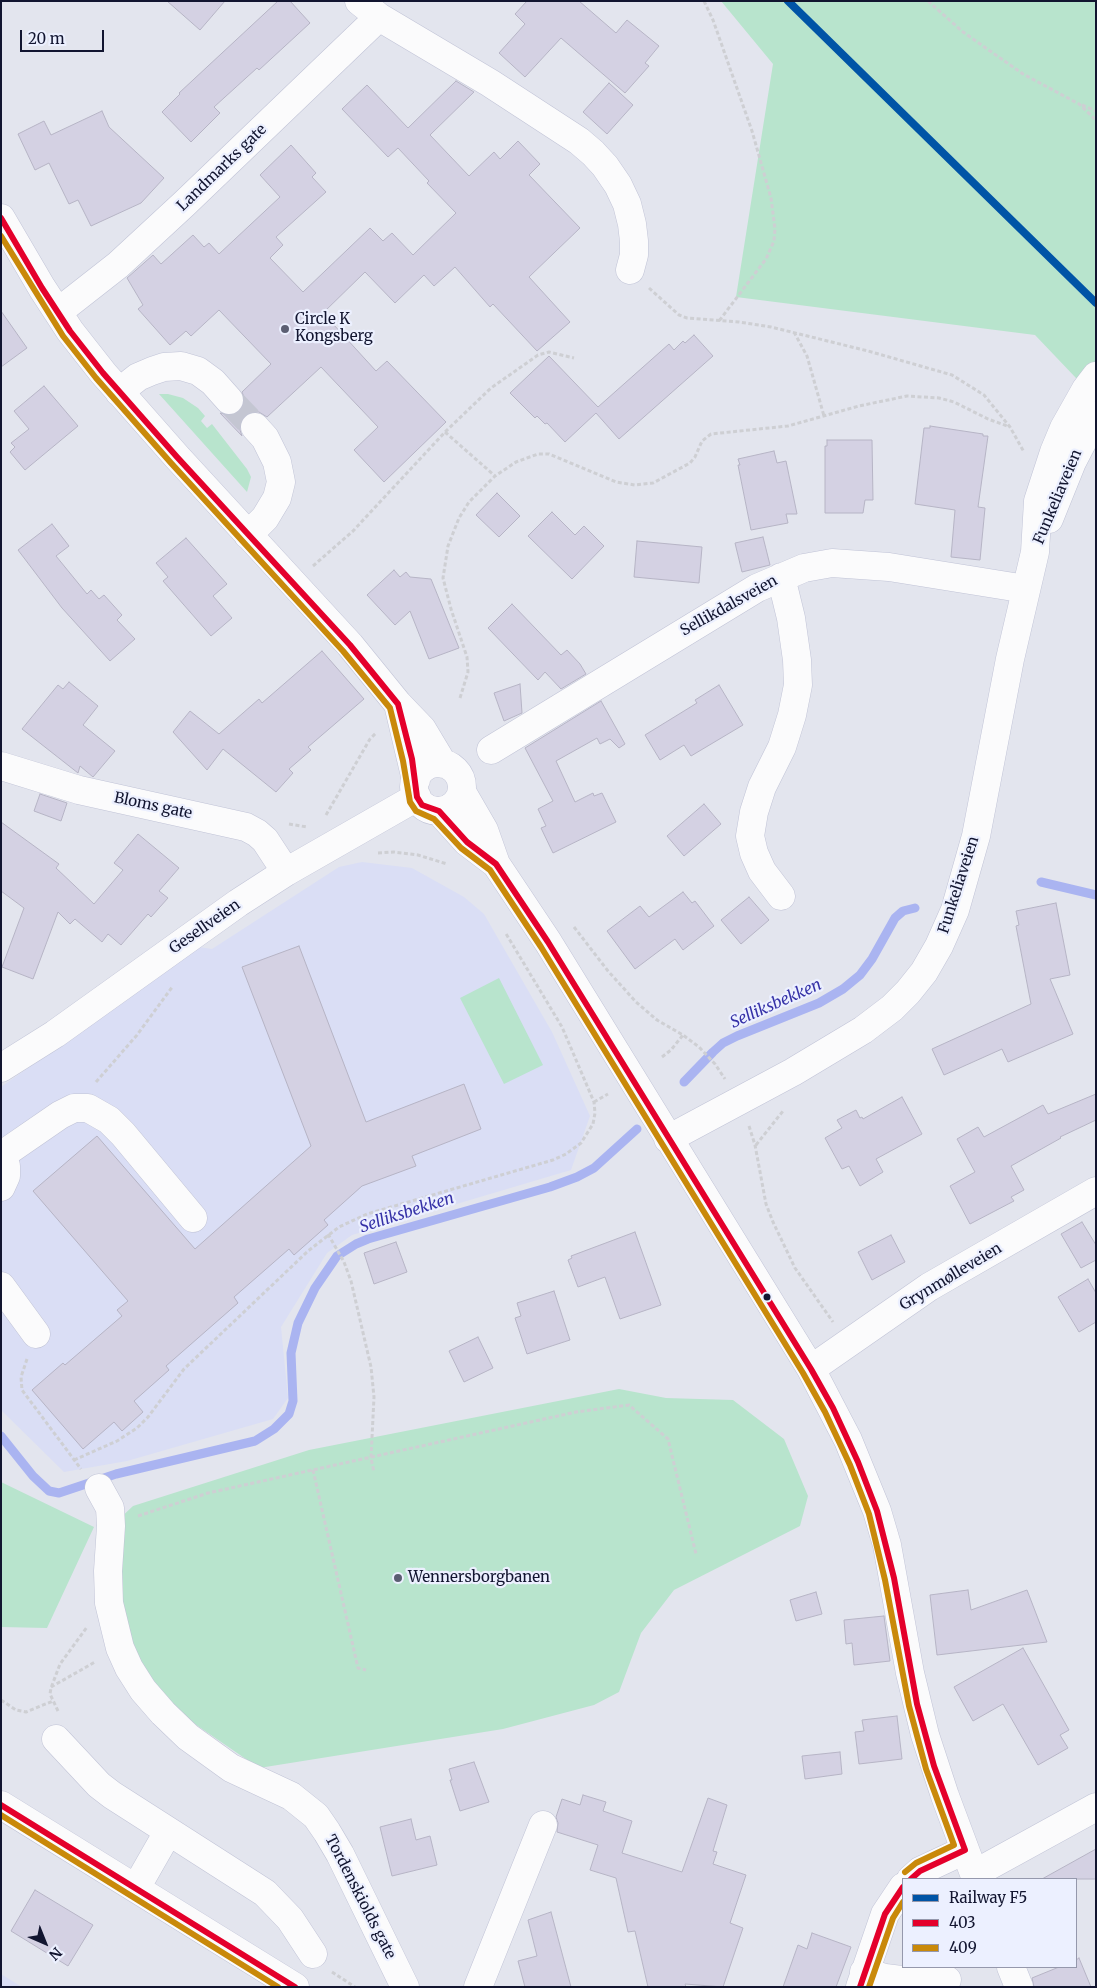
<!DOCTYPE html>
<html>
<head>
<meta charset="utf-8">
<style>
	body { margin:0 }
	#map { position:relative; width:1097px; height:1988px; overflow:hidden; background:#e3e5ee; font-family:Merriweather,serif }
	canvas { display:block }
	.frame { position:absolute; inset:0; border:2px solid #121530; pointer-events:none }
	.legend { position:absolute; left:902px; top:1878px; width:175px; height:90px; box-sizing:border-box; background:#ecf0ff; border:1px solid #9598ac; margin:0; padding:6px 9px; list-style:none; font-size:15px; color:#121530 }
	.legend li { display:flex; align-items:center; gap:10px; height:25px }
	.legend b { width:25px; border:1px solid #9598ac }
	.north { position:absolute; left:20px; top:1918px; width:50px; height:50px; -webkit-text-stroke:4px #ecf0ff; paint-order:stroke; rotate:136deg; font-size:14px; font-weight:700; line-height:20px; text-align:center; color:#121530 }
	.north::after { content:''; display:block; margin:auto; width:18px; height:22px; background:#121530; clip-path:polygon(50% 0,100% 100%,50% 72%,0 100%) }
	.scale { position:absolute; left:20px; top:30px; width:84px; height:22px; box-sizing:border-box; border:2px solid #121530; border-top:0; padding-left:6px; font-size:15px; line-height:18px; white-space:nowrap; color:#121530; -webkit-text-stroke:4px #ecf0ff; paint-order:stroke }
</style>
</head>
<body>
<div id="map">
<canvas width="1097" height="1988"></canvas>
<div class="frame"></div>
<ul class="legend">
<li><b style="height:6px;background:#0054a6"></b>Railway F5</li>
<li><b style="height:6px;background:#e4002b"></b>403</li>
<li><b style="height:6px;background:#c9890a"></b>409</li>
</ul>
<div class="north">N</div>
<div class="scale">20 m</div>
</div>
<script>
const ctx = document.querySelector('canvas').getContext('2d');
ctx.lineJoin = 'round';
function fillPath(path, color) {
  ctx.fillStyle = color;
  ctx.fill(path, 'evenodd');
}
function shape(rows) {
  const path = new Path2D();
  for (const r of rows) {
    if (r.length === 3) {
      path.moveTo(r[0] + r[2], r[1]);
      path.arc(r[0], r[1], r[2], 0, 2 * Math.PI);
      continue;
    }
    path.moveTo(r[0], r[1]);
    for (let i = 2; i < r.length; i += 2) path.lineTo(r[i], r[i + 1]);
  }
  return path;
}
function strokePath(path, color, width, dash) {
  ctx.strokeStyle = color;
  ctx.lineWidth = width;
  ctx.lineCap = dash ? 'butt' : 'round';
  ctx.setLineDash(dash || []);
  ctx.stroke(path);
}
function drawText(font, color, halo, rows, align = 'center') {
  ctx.font = font + ' Merriweather,serif';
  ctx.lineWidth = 4.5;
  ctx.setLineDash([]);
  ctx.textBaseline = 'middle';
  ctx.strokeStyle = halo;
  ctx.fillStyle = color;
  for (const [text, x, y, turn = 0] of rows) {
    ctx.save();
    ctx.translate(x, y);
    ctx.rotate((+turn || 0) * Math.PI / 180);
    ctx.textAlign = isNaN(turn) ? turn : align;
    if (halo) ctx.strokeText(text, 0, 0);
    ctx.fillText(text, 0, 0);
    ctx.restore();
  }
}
const built = shape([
	[362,862,412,868,464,897,484,914,552,1032,590,1116,571,1170,352,1235,327,1253,281,1327,288,1398,273,1419,127,1461,64,1472,1,1410,1,1087,199,947,212,949,339,867],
	[1,1974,22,1987,1,1987]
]);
const green = shape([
	[721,1,1096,1,1096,399,1035,335,736,297,773,64],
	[159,394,168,394,183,398,198,408,205,416,201,421,207,428,212,424,247,469,251,477,247,492],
	[499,978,543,1065,504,1084,460,998],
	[619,1389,666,1398,733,1400,784,1439,808,1496,800,1526,674,1590,641,1633,619,1692,594,1705,503,1729,259,1768,119,1672,97,1540,133,1506,309,1450],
	[1,1482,94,1527,47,1628,1,1627]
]);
const stream = shape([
	[1041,882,1096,895],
	[684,1082,713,1052,723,1043,737,1036,819,1003,843,989,860,975,872,959,895,918,903,911,915,908],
	[1,1436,33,1476,49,1491,59,1493,116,1474,255,1441,274,1429,289,1414,293,1401,291,1353,298,1323,315,1288,337,1256,356,1244,368,1239,550,1187,577,1177,594,1168,637,1129]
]);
const building = shape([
	[167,1,225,1,200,30,167,1],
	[278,1,290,1,310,23,259,70,257,68,214,107,220,113,191,142,162,112,180,94,179,93,278,1],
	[527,1,579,1,616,33,627,20,659,46,645,63,649,66,625,93,561,38,525,77,499,53,525,24,515,14,527,1],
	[456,81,474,92,430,135,469,176,494,152,500,159,518,141,540,164,529,175,580,228,529,277,570,322,537,351,493,304,490,307,455,267,434,286,424,275,395,303,365,272,323,313,376,371,387,361,446,422,384,482,354,450,378,427,321,367,267,417,259,412,252,412,245,415,240,423,240,430,242,436,220,413,232,415,240,411,244,404,244,397,242,392,271,364,219,310,191,336,186,331,170,345,138,309,143,305,127,278,153,255,161,264,193,235,204,247,209,243,219,254,280,197,260,175,291,145,316,173,312,177,326,192,276,237,283,245,270,258,303,292,370,228,383,241,392,233,413,255,456,213,427,183,429,181,398,148,388,157,342,109,367,85,408,128,456,81],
	[609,83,633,105,607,134,583,112,609,83],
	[102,111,109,127,164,178,141,203,91,226,78,200,69,204,49,163,35,170,18,134,44,121,51,135,102,111],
	[1,311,27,348,1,367,1,311],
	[694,335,713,356,619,439,596,413,565,442,547,423,545,424,537,416,535,418,510,393,549,356,598,407,669,344,674,350,683,341,685,343,694,335],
	[44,386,78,426,25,470,10,452,15,447,11,443,29,429,14,411,44,386],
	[930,426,983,434,983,436,988,436,978,507,985,508,980,560,951,557,955,510,915,504,924,428,930,428,930,426],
	[827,440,872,440,873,500,865,500,863,513,825,513,825,446,827,446,827,440],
	[774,451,777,463,786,461,797,514,786,514,788,523,751,530,738,465,740,465,738,459,774,451],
	[497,493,520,516,499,537,476,515,497,493],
	[552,512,575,535,584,526,604,546,572,579,528,536,552,512],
	[52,524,69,546,56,556,87,594,91,590,99,599,104,595,122,615,117,620,135,639,110,661,62,608,18,550,52,524],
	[763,537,770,565,742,572,735,543,763,537],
	[186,538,227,584,213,596,232,618,211,636,163,581,168,577,156,563,186,538],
	[637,541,702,547,699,583,634,577,637,541],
	[394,570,400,577,406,572,410,577,431,579,459,648,429,659,410,611,395,625,367,595,394,570],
	[512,604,561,655,567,650,580,664,586,674,561,689,545,672,538,680,488,628,512,604],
	[322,651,364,699,308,747,311,750,289,769,293,773,276,792,223,749,207,770,173,732,190,711,219,734,259,699,262,703,322,651],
	[69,682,98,706,83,725,115,751,93,777,80,766,78,773,22,729,58,685,63,689,69,682],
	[520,684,522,713,504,721,494,693,520,684],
	[719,685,743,725,691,756,684,745,660,760,645,735,697,703,695,700,719,685],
	[601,701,625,744,619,748,610,739,600,744,597,738,556,761,575,802,593,793,594,796,602,793,616,822,553,853,541,828,546,826,538,809,553,801,525,748,601,701],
	[40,794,67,803,61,821,34,811,40,794],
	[704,804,721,824,684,856,667,836,704,804],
	[1,822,59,864,56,868,94,904,123,870,114,863,138,834,179,868,159,891,168,898,151,917,148,914,121,945,108,934,102,942,75,919,70,924,58,912,33,979,2,967,24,908,1,891,1,822],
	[683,892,692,903,695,901,714,926,683,950,675,939,635,969,607,931,640,906,649,917,683,892],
	[749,897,769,920,741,944,721,920,749,897],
	[1056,903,1070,975,1050,979,1073,1034,1008,1062,1002,1049,944,1075,932,1049,1031,1004,1016,926,1019,925,1016,911,1056,903],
	[299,946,366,1122,464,1084,481,1129,412,1156,416,1166,362,1186,324,1220,328,1225,294,1255,289,1249,234,1297,238,1303,166,1366,169,1370,134,1401,143,1412,122,1431,114,1422,83,1449,32,1390,63,1363,65,1365,122,1316,117,1310,128,1301,33,1191,97,1136,195,1249,311,1146,242,967,299,946],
	[1096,1094,1096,1120,1060,1137,1061,1138,1011,1166,1024,1190,1011,1197,1014,1201,970,1224,950,1186,975,1172,957,1139,978,1127,984,1137,1043,1105,1048,1114,1096,1094],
	[902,1097,922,1134,876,1159,883,1172,860,1186,849,1166,842,1169,825,1138,842,1128,837,1120,856,1110,860,1118,862,1117,863,1119,902,1097],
	[1082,1222,1096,1245,1096,1260,1081,1268,1061,1234,1082,1222],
	[635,1232,661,1305,620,1319,605,1277,578,1287,568,1260,572,1258,571,1256,635,1232],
	[891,1235,905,1262,872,1280,858,1252,891,1235],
	[396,1242,407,1272,374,1284,364,1253,396,1242],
	[1088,1279,1096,1293,1096,1322,1079,1332,1058,1297,1088,1279],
	[554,1291,570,1340,527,1354,515,1318,521,1316,517,1303,554,1291],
	[478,1337,493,1368,464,1382,449,1351,478,1337],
	[968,1590,971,1610,1027,1590,1047,1642,937,1655,930,1595,968,1590],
	[816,1592,822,1614,796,1621,790,1600,816,1592],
	[884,1616,890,1661,854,1665,852,1643,846,1644,844,1620,884,1616],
	[1023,1648,1069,1730,1060,1735,1068,1748,1038,1765,1003,1704,973,1721,954,1687,1023,1648],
	[897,1716,902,1759,859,1764,855,1732,864,1731,862,1720,897,1716],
	[840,1752,842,1774,805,1779,802,1756,840,1752],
	[474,1762,489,1802,460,1811,450,1780,452,1780,449,1769,474,1762],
	[583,1795,606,1802,603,1811,632,1821,622,1853,682,1872,708,1798,727,1805,713,1851,717,1852,713,1864,746,1875,730,1923,743,1928,723,1987,685,1984,686,1987,648,1987,635,1931,628,1932,616,1878,590,1870,598,1845,557,1832,558,1823,556,1817,562,1799,580,1805,583,1795],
	[411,1819,416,1840,430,1836,437,1865,392,1876,380,1827,411,1819],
	[1096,1849,1096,1879,1042,1879,1096,1849],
	[35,1890,93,1925,68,1966,11,1931,35,1890],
	[551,1912,571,1987,525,1987,518,1961,537,1956,528,1920,551,1912],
	[812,1933,851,1947,836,1987,783,1987,798,1945,807,1949,812,1933],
	[1079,1958,1091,1987,1034,1987,1032,1978,1059,1967,1076,1967,1076,1960,1079,1958]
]);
const minorTunnel = shape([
	[229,400,255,427]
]);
const path = shape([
	[704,1,713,20,752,131,771,198,775,229,774,241,766,259,719,321],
	[928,1,963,32,1023,74,1079,104,1096,120],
	[1082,105,1096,111],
	[649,288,679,315,687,318,739,322,771,327,868,351,952,375,984,395,1010,427,1024,452],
	[794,332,807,356,824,416],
	[445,432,495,476],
	[313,566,353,531,445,432,491,388,538,355,549,352,574,358],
	[460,698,468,672,467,657,451,609,443,578,448,546,459,518,469,502,495,476,516,462,538,454,549,454,616,482,635,485,653,483,690,463,695,457,702,441,711,434,788,426,859,406,907,396,939,398,954,402,988,419,1010,427],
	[326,815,370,739,376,733],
	[289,824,307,827],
	[378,853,394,852,418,855,447,864],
	[574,927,608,971,636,1002,657,1020,683,1035,699,1047,715,1064,725,1079],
	[662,1057,671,1050,683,1035],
	[96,1082,137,1035,173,986],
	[594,1102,608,1094],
	[749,1126,755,1145,766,1204,773,1222,795,1268,833,1322],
	[756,1145,783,1111],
	[328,1234,344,1262,351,1281,371,1367,374,1397,371,1458,374,1472],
	[27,1359,21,1377,22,1390,81,1469],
	[74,1460,117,1441,137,1428,148,1417,184,1369,308,1251,339,1227,367,1214,553,1160,566,1154,581,1143,593,1124,595,1113,594,1102,562,1027,505,932],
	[313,1470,358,1668,366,1670],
	[138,1516,208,1493,576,1412,629,1405,668,1439,696,1554],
	[51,1687,95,1662],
	[1,1700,16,1710,26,1712,53,1701],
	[58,1711,50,1694,51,1688,60,1664,87,1627],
	[332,1972,355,1987]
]);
const minor = shape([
	[359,1,379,17,490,83,579,141,593,153,605,166,618,185,627,204,632,224,634,241,634,255,630,270],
	[1,218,42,288,70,331,103,373,177,457,350,645,398,704,422,729,443,764],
	[58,312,118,265,184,204,379,17],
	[119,392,138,377,152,371,164,367,181,366,198,371,213,382,229,400],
	[1049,519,1072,462,1096,416],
	[248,535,265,518,277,498,281,482,277,462,265,438,255,427],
	[781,577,791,618,797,660,798,685,792,715,782,747,762,787,754,812,750,836,754,853,762,871,781,896],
	[398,704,416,780],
	[491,750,757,588,804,568,832,563,889,567,1026,589],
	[438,787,24],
	[1,766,79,790,246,827,257,833,265,840,286,872],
	[462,792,484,830,496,864,548,942,811,1369,848,1440,877,1511,887,1545,910,1673,925,1735,945,1796,976,1879],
	[439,811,467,842,496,864],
	[1,1068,55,1034,238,903,286,872,417,797],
	[668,1139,793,1072,863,1030,892,1008,908,992,924,972,939,946,955,910,976,836,1010,659,1035,552,1038,501,1054,452,1064,428,1086,389,1096,376],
	[1,1154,6,1166,6,1176,1,1187],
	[2,1155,60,1115,74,1108,88,1108,109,1120,123,1134,193,1218],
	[1,1286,36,1334],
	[811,1369,929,1287,1096,1191],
	[99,1488,110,1508,111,1526,108,1571,109,1603,120,1648,129,1668,143,1690,163,1713,188,1737,231,1768,291,1796,316,1816,327,1832,340,1854,405,1987],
	[56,1739,99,1785,112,1795,265,1893,290,1919,313,1954],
	[1,1805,295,1987],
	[974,1874,1096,1807],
	[911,1879,920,1871,965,1850],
	[136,1888,168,1832],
	[1011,1967,1019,1987],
	[864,1972,885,1978,909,1981,947,1980],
	[478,1987,543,1825],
	[860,1987,885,1914,903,1887]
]);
const bus1 = shape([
	[1,218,42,288,70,331,103,373,177,457,350,645,398,704,412,759,417,797,422,805,439,811,467,842,496,864,548,942,811,1369,833,1408,858,1462,877,1511,894,1578,917,1704,934,1766,965,1850,920,1871,911,1879],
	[1,1805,295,1987],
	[860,1987,885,1914,903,1887]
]);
const bus2 = shape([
	[1,236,63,336,96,378,171,463,343,651,390,708,403,761,410,802,416,811,434,819,461,848,490,870,541,947,803,1373,825,1412,850,1465,869,1514,885,1580,909,1706,926,1769,954,1845,916,1863,905,1872],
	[1,1815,278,1987],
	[869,1987,893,1918,903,1902]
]);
const rail1 = shape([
	[788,1,1096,303]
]);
const markers = [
	[285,329,5,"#5b5e72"],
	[767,1297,4.5,"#121530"],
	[398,1578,5,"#5b5e72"]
];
const streetNames = [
	["Landmarks gate",222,168,-44],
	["Funkeliaveien",1058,497,-67],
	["Sellikdalsveien",729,606,-29],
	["Bloms gate",153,806,12],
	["Funkeliaveien",959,885,-72],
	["Gesellveien",205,927,-35],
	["Grynmølleveien",951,1277,-31],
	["Tordenskiolds gate",360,1897,63]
];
const poiNames = [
	["Circle K",295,320],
	["Kongsberg",295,337],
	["Wennersborgbanen",408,1578]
];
const waterNames = [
	["Selliksbekken",776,1004,-24],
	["Selliksbekken",407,1213,-18]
];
fillPath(built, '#dadef5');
fillPath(green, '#b8e4cd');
strokePath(stream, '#aab4f1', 9);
fillPath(building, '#d4d1e3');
strokePath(building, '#b6b4c5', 1);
strokePath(minorTunnel, '#c4c6d2', 28, [28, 14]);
strokePath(minor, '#c0c3d6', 29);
strokePath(path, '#cecfd3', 3, [4, 2.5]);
strokePath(minor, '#fbfbfc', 28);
strokePath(bus1, '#e4002b', 6);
strokePath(bus2, '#c9890a', 6);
strokePath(rail1, '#0054a6', 8);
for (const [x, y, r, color] of markers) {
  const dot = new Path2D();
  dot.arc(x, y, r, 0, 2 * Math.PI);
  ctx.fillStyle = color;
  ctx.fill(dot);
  strokePath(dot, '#ecf0ff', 2);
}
drawText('15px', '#121530', '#ecf0ff', streetNames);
drawText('15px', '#121530', '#ecf0ff', poiNames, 'left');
drawText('italic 16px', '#3531a7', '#ecf0ff', waterNames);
</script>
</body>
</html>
